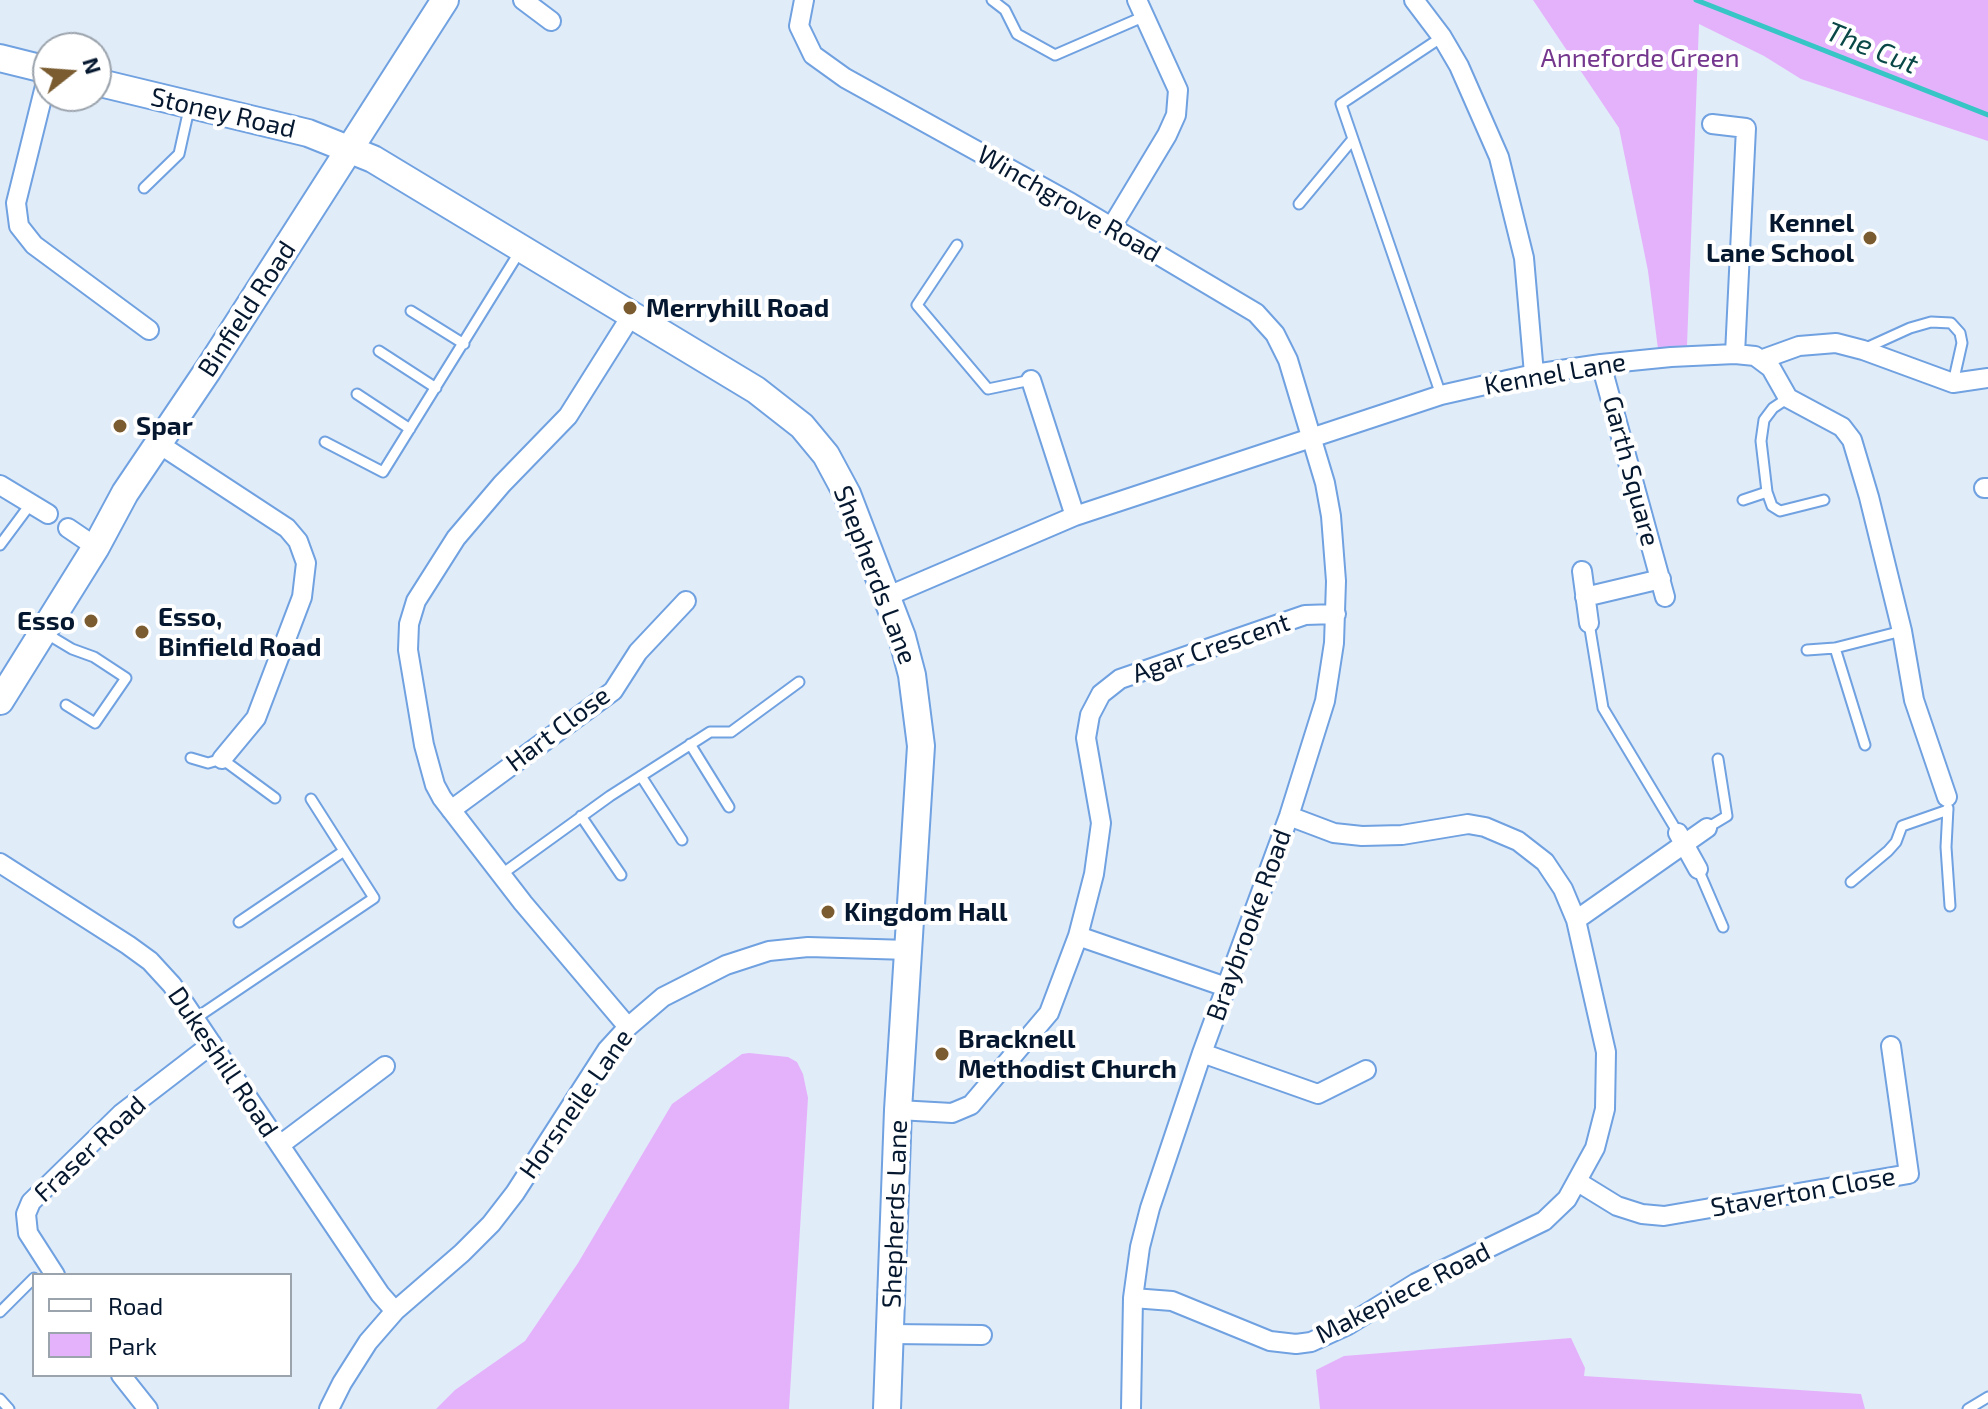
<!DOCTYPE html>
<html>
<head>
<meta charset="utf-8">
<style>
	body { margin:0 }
	#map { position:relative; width:1988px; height:1409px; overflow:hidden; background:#e1ecf9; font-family:"Exo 2",sans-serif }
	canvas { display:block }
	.legend { position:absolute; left:32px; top:1273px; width:260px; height:104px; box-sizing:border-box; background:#fff; border:2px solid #9ba3ac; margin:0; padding:10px 14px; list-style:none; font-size:24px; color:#05182f }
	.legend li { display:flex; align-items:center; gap:16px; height:40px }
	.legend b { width:40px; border:2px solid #9ba3ac }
	.north { position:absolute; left:32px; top:32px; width:80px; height:80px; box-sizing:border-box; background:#fff; border:2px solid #9ba3ac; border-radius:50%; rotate:73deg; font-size:22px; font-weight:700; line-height:32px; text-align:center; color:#05182f }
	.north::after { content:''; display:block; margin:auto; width:28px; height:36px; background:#7a5c30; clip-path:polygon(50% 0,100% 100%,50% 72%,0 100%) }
</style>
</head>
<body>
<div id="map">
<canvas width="1988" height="1409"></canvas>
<ul class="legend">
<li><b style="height:10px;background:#fff"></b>Road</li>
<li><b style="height:22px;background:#e4b2fb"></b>Park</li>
</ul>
<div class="north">N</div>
</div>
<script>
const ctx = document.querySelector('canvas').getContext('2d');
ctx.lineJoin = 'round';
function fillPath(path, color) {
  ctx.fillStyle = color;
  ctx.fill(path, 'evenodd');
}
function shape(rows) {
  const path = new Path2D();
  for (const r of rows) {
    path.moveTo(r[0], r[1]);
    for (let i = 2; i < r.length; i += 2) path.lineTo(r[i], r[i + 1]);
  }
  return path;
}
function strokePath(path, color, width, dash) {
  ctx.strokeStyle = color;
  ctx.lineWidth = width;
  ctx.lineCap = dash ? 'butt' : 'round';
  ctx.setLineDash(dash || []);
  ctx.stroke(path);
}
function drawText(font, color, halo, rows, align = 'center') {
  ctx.font = font + ' "Exo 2",sans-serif';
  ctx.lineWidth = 8;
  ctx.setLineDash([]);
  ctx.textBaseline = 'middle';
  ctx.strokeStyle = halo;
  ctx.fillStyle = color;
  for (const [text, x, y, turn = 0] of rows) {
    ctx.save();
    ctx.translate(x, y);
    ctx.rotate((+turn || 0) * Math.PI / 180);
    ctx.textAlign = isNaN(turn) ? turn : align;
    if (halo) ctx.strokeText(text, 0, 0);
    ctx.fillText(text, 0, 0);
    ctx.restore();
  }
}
const green = shape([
	[1533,0,1988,0,1988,141,1801,79,1764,56,1699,24,1687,346,1658,349,1648,271,1619,128],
	[749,1053,788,1057,797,1062,803,1074,808,1098,789,1409,436,1409,455,1390,525,1341,578,1263,672,1104,742,1054],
	[1571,1338,1585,1368,1584,1376,1861,1394,1865,1409,1320,1409,1316,1370,1344,1356]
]);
const stream = shape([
	[1696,0,1988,115]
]);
const lane = shape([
	[992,0,1005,10,1017,34,1055,55,1145,16],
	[144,188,179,154,189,109],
	[1299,204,1353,139],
	[957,245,917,305,988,389,1031,380],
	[411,311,464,344],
	[1866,348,1910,328,1931,322,1951,323,1960,333,1962,343,1953,383],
	[379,351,436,388],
	[357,394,410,429],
	[1441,395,1341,104,1442,37],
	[1788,398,1773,408,1764,420,1761,441,1767,492,1772,506,1780,511,1824,500],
	[325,442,383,472,520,251],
	[1743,500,1767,492],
	[0,545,32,502],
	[1589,623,1603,708,1678,833],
	[47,634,72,649,94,657,126,678,95,723,66,705],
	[1835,648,1865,745],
	[1807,650,1835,648,1902,631],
	[690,744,729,807],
	[191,758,208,763,222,759,275,798],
	[641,776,682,840],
	[1948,808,1946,847,1950,906],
	[581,816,621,875],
	[1707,828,1727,816,1718,759],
	[1698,869,1723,927],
	[502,874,610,796,710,732,731,732,799,682],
	[1851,882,1888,851,1896,842,1902,826,1948,810],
	[239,922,344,851],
	[196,1018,374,898,311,799],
	[0,1312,34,1278],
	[0,1399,9,1409],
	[1968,1409,1988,1397]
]);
const street = shape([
	[523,0,551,21],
	[804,0,799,26,813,55,845,78,1071,203,1256,313,1275,334,1288,360,1325,483,1331,516,1336,581,1334,643,1325,701,1289,816,1202,1053,1150,1208,1140,1247,1133,1298,1131,1409],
	[1414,0,1442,37,1459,66,1499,157,1524,258,1534,374],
	[48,74,16,203,19,226,34,245,149,330],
	[1712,124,1746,128,1735,354],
	[1111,228,1167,135,1176,115,1178,90,1137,0],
	[1763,359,1799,346,1836,343,1863,350,1953,383,1988,378],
	[1601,364,1665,597],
	[1031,380,1075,516],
	[159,444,287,528,298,541,306,563,302,597,256,718,222,759],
	[0,485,48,514],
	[1984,488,1988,488],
	[68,528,96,547],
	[1582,571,1589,623],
	[888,596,1075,516,1441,395,1534,374,1601,364,1671,357,1735,354,1755,356,1771,368,1788,398,1842,427,1852,440,1869,497,1902,631,1914,700,1947,797],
	[1585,597,1661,579],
	[451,810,613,691,638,652,686,601],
	[1678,833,1698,869],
	[0,863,128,945,150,961,172,985,380,1294,395,1311],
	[1576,920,1707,828],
	[1078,936,1226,987],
	[628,1027,523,903,442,798,435,785,424,745,408,650,409,624,416,601,456,538,502,484,568,416,631,316],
	[1202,1053,1318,1094,1366,1070],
	[898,1110,952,1113,971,1105,1049,1013,1078,936,1094,874,1101,823,1086,738,1090,715,1101,694,1120,679,1305,615,1336,614],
	[280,1145,385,1066],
	[1578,1182,1617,1206,1642,1214,1664,1216,1909,1174,1891,1046],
	[55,1275,28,1233,26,1214,31,1202,121,1114,212,1044],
	[1133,1298,1172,1301,1270,1341,1296,1344,1311,1342,1348,1325,1416,1283,1544,1221,1567,1199,1595,1148,1605,1109,1606,1052,1576,920,1563,889,1545,862,1518,841,1485,827,1468,824,1402,835,1362,836,1334,833,1289,816],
	[891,1334,982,1335],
	[121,1375,148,1409],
	[329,1409,342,1383,368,1342,395,1311,462,1253,491,1224,515,1193,607,1050,628,1027,663,997,726,965,769,951,808,947,909,950]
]);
const secondary = shape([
	[0,58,48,70],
	[96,82,308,133,373,159,756,390,802,426,826,455,847,494,902,637,912,675,921,746,898,1110,887,1409],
	[0,701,96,547,125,493,208,370,445,0]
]);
const markers = [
	[1870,238,8,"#7a5c30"],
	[630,308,8,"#7a5c30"],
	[120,426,8,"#7a5c30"],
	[91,621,8,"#7a5c30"],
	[142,632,8,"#7a5c30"],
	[828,912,8,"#7a5c30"],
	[942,1054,8,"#7a5c30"]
];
const parkNames = [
	["Anneforde Green",1640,58]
];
const streetNames = [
	["Stoney Road",223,113,13],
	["Winchgrove Road",1069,204,30],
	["Binfield Road",247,309,-57],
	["Kennel Lane",1555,374,-10],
	["Garth Square",1631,471,75],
	["Shepherds Lane",875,575,69],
	["Agar Crescent",1211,648,-19],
	["Hart Close",558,729,-37],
	["Braybrooke Road",1249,925,-70],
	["Dukeshill Road",223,1062,56],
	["Horsneile Lane",576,1104,-55],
	["Fraser Road",90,1149,-43],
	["Staverton Close",1803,1192,-10],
	["Shepherds Lane",895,1214,-88],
	["Makepiece Road",1403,1293,-27]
];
const poiNames = [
	["Kennel",1854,223,"right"],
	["Lane School",1854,253,"right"],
	["Merryhill Road",646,308],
	["Spar",136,426],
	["Esso,",158,617],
	["Binfield Road",158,647],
	["Esso",75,621,"right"],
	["Kingdom Hall",844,912],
	["Bracknell",958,1039],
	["Methodist Church",958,1069]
];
const waterNames = [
	["The Cut",1872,48,22]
];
fillPath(green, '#e4b2fb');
strokePath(stream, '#37c5c5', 5);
strokePath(lane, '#70a1e0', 13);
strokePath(street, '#70a1e0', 22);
strokePath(secondary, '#70a1e0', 30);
strokePath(lane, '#fff', 9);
strokePath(street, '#fff', 18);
strokePath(secondary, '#fff', 26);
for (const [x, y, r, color] of markers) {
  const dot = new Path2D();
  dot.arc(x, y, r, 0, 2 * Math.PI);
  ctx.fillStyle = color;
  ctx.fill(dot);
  strokePath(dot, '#fff', 3);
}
drawText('26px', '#74378d', '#fff', parkNames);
drawText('26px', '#05182f', '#fff', streetNames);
drawText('bold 26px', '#05182f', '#fff', poiNames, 'left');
drawText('italic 28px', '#0a4848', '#fff', waterNames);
</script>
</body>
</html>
